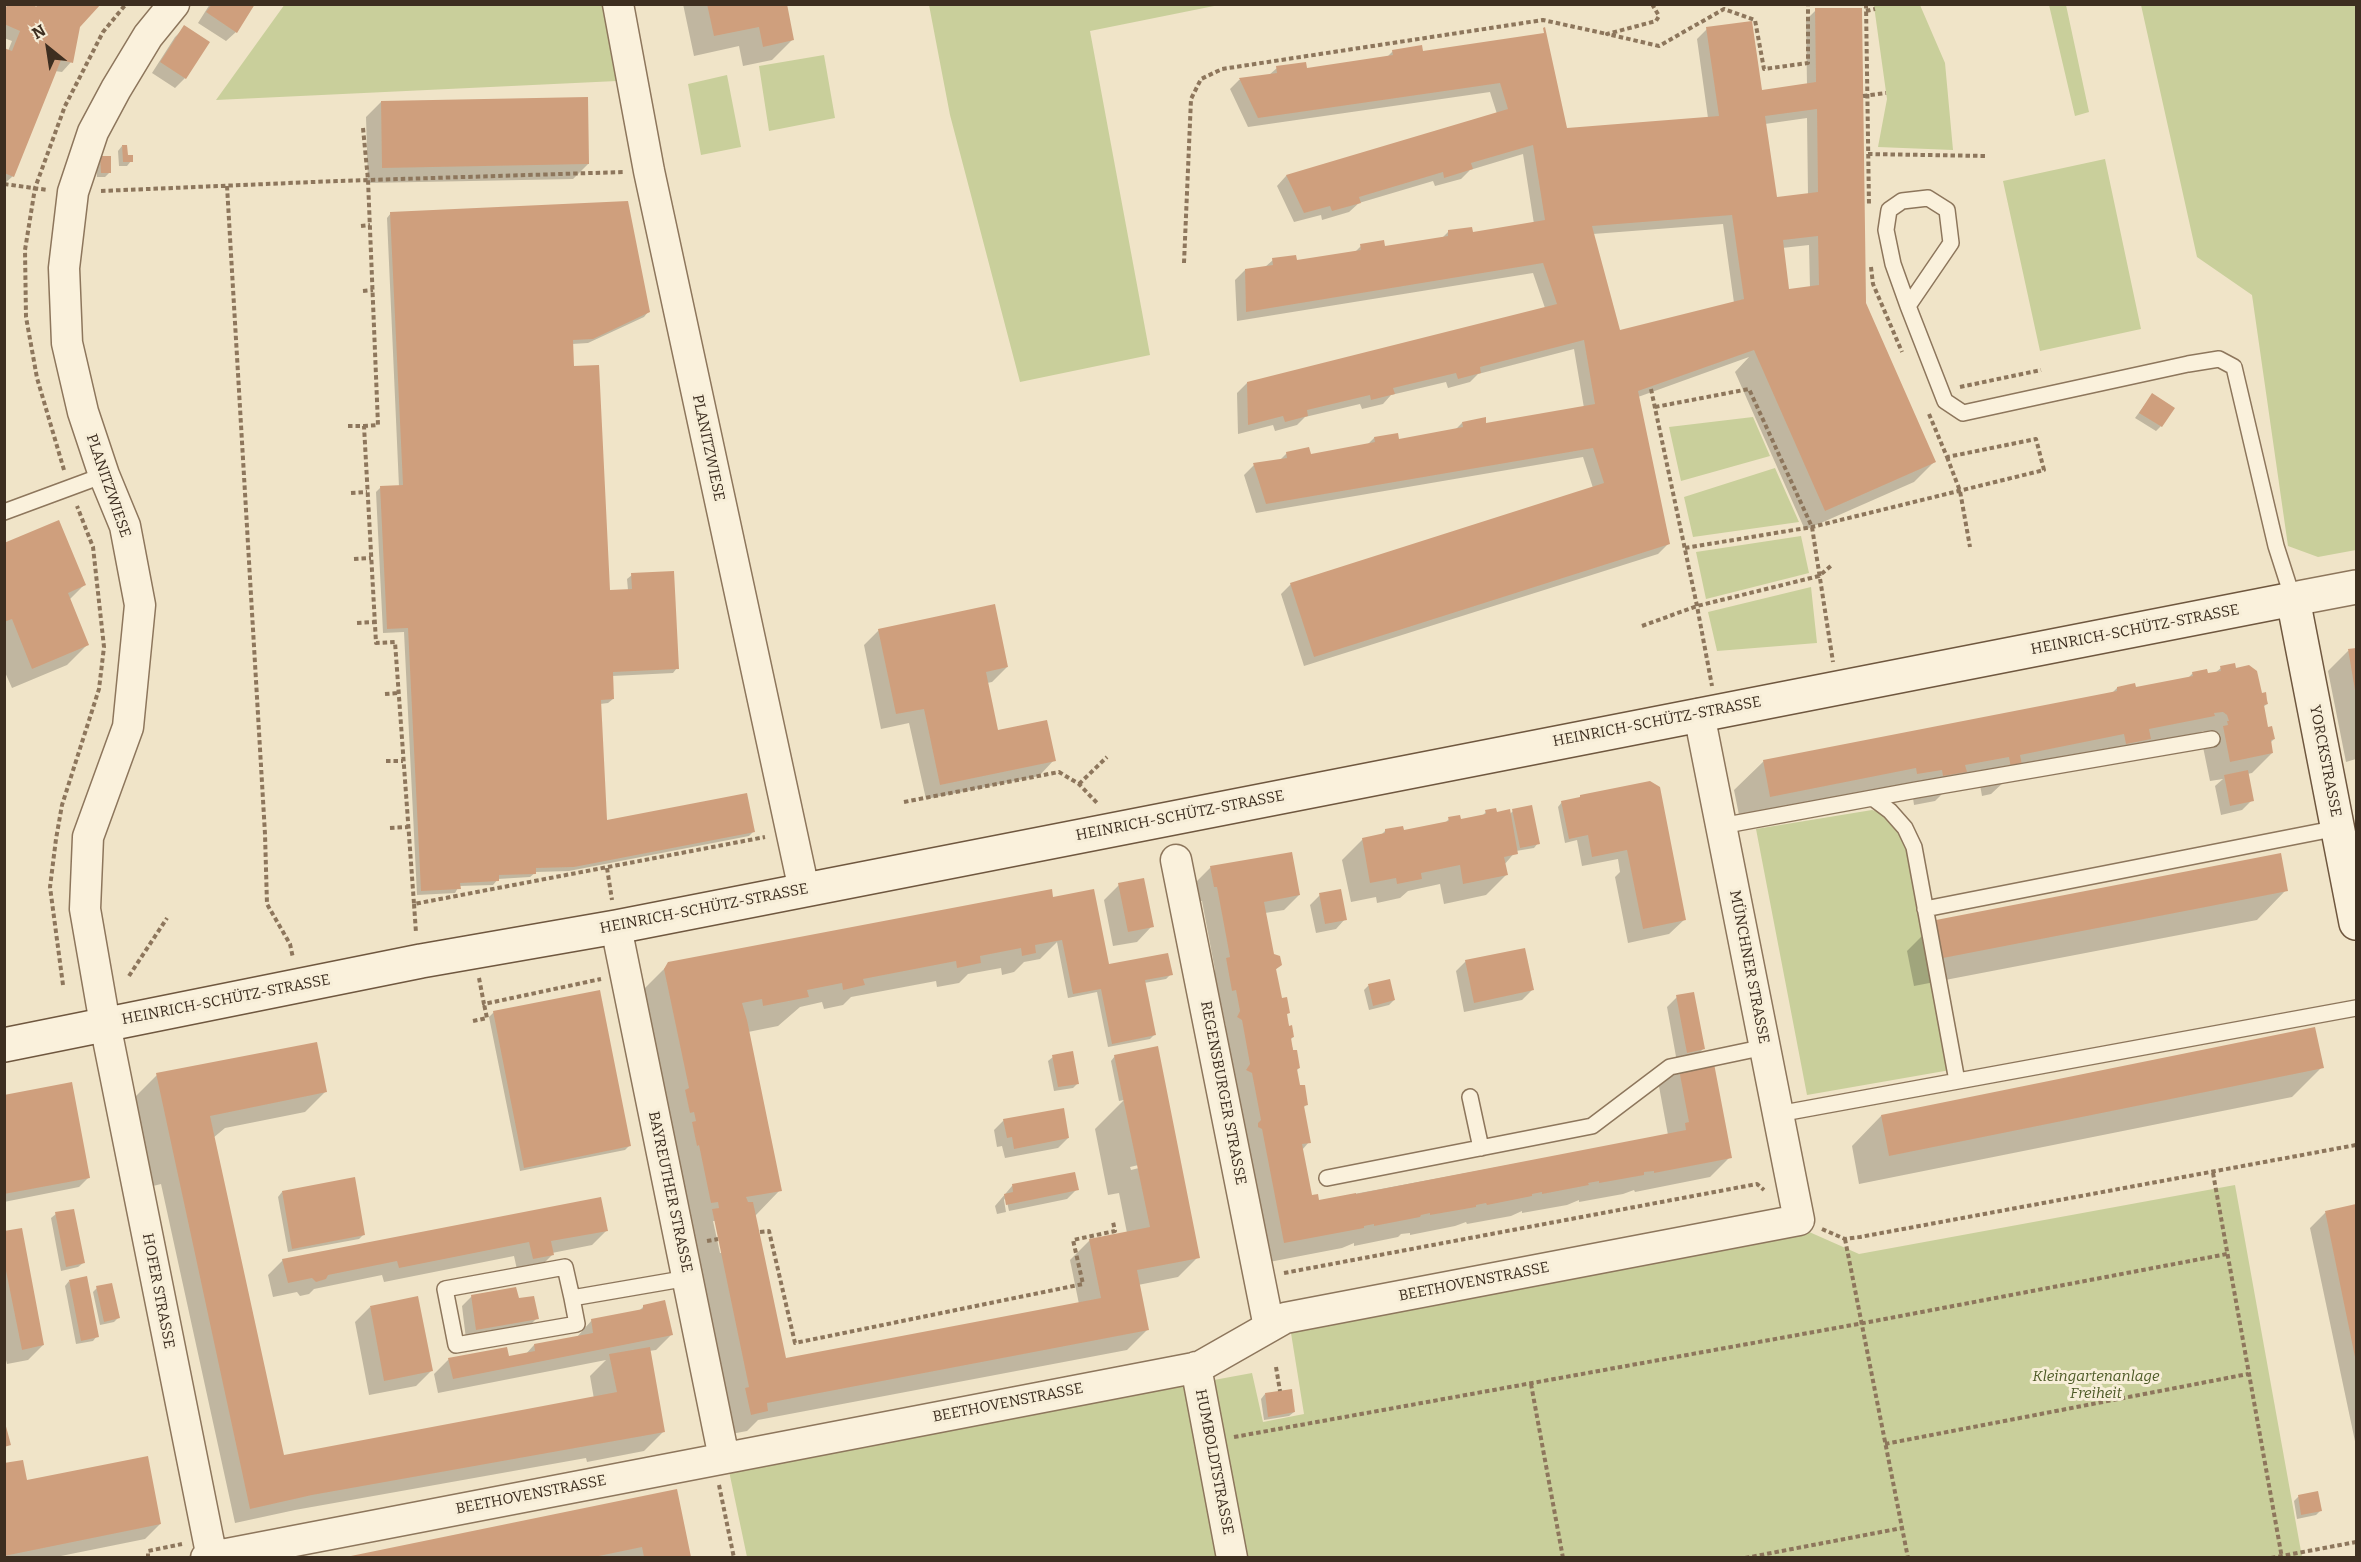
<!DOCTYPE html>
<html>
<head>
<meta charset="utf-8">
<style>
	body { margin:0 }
	#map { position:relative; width:2361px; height:1562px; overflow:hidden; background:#f0e4c8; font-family:Bitter,serif }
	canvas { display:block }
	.frame { position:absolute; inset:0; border:6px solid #3d2e20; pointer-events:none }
	.north { position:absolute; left:18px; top:18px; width:60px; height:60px; -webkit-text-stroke:4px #f7eed8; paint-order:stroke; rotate:330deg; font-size:16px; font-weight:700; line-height:24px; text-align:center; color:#3d2e20 }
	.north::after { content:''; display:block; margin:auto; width:21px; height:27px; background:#3d2e20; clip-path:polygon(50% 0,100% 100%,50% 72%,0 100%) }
</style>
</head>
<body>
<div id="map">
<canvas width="2361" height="1562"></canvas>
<div class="frame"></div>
<div class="north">N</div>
</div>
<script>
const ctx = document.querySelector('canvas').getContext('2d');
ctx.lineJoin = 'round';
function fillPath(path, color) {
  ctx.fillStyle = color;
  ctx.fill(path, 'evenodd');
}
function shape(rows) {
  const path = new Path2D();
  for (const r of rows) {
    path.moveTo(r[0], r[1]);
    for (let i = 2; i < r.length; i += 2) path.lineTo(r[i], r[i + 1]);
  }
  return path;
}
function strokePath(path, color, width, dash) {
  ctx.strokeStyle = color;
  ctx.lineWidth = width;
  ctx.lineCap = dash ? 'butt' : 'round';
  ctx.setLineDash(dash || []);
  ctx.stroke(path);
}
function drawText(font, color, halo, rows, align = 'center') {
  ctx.font = font + ' Bitter,serif';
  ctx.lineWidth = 6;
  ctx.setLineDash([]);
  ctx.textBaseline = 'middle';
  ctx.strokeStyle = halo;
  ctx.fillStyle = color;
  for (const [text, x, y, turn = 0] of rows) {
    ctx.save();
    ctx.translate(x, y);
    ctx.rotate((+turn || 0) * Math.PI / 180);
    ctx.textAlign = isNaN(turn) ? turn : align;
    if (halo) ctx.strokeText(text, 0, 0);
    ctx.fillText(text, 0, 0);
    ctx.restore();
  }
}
const green = shape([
	[285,4,603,5,617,81,216,100],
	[929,5,1219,5,1090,31,1150,355,1020,382,950,115],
	[1881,5,1920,5,1945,63,1953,150,1878,147,1887,99,1874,6],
	[2049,5,2066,5,2089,112,2075,116],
	[2141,5,2356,5,2356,550,2318,557,2288,546,2252,295,2197,257],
	[824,55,835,118,769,131,759,66],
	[727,75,741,147,701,155,688,84],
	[2105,159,2141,329,2040,351,2003,181],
	[1753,417,1770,456,1681,481,1669,427],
	[1775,468,1799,522,1693,537,1684,497],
	[1801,536,1809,573,1706,599,1696,552],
	[1811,587,1817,643,1717,651,1708,612],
	[1872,810,1891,816,1903,828,1956,1069,1807,1095,1756,829],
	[2235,1185,2302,1557,1238,1557,1203,1382,1252,1373,1263,1422,1304,1414,1291,1333,1807,1231,1859,1254],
	[1184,1383,1218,1557,747,1557,729,1471]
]);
const shadow = shape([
	[9,4,35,8,79,26,71,62,62,72,55,71,13,176,4,184,4,50,8,51,12,41,4,38,4,9],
	[210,4,253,5,236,32,226,41,198,23],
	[683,4,785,4,792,40,772,60,743,66,739,46,694,56],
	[1816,10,1864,303,1934,462,1914,482,1805,530,1735,372,1749,357,1638,397,1668,544,1658,554,1304,666,1281,594,1291,584,1593,488,1583,457,1256,513,1244,475,1254,465,1279,461,1287,453,1309,455,1367,445,1374,438,1398,440,1455,430,1462,423,1485,425,1584,408,1574,349,1478,374,1470,382,1448,388,1446,382,1391,395,1383,404,1362,409,1360,404,1305,417,1297,425,1275,431,1273,425,1238,434,1237,393,1247,383,1545,308,1533,273,1237,321,1235,280,1245,270,1265,267,1273,260,1296,262,1354,253,1361,246,1384,248,1442,238,1448,232,1472,234,1534,224,1523,154,1470,170,1461,179,1435,186,1433,181,1359,203,1349,212,1322,220,1321,215,1294,222,1277,186,1286,176,1497,114,1490,92,1248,127,1230,89,1239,80,1269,75,1277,68,1306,70,1386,58,1393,51,1421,53,1545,35,1566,129,1708,118,1697,39,1707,29,1760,92,1807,85,1806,20],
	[1807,118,1808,195,1775,199,1765,124],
	[1723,224,1734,303,1619,331,1593,234],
	[1809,245,1810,288,1788,291,1782,248],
	[185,27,208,42,185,78,175,88,152,73,175,37],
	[381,102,588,164,573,179,368,183,366,117],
	[122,146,126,156,131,161,127,166,119,166,118,151],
	[101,158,110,172,105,177,97,177,96,162],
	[391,213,648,312,644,317,588,343,572,344,573,368,608,591,628,590,627,579,632,575,677,668,673,673,612,676,613,699,608,703,600,704,606,822,753,832,749,836,569,871,536,872,530,877,498,879,493,885,459,886,455,893,417,895,404,632,383,633,376,492,380,488,399,487,387,218],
	[2152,395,2161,426,2156,431,2135,418],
	[4,544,84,585,69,600,87,645,67,665,12,688,4,670],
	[879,630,1007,667,992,682,987,683,997,732,1054,760,1039,776,926,799,909,723,881,729,864,645],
	[2356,649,2356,759,2346,762,2328,671,2348,651],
	[2221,668,2235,669,2260,695,2267,704,2263,707,2267,729,2274,739,2270,743,2272,753,2252,773,2247,774,2252,800,2242,810,2221,815,2215,786,2223,779,2210,781,2203,747,2208,735,2203,731,2193,736,2005,781,1991,794,1982,796,1980,785,1944,792,1935,801,1914,805,1913,798,1741,825,1734,790,1764,761,2112,693,2117,688,2135,689,2188,678,2193,673,2215,673],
	[1650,783,1685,919,1669,934,1628,943,1615,877,1620,872,1618,859,1582,866,1577,840,1565,843,1558,807,1562,802],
	[1513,811,1538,843,1534,848,1516,851,1504,865,1506,875,1486,895,1444,904,1440,884,1408,891,1400,898,1377,903,1376,897,1351,902,1342,860,1363,839,1380,836,1385,831,1403,832,1444,824,1449,819,1460,821,1481,817,1486,812,1509,815],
	[1211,867,1299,895,1284,910,1265,913,1272,955,1281,965,1275,970,1285,1015,1293,1037,1290,1040,1299,1068,1296,1071,1299,1087,1307,1104,1303,1108,1309,1142,1302,1150,1311,1197,1317,1201,1668,1135,1658,1081,1677,1062,1667,1007,1677,997,1703,1049,1694,1058,1730,1157,1710,1177,1635,1192,1634,1190,1623,1194,1579,1202,1579,1200,1567,1205,1522,1213,1522,1211,1511,1216,1467,1224,1466,1222,1455,1226,1410,1235,1410,1233,1401,1234,1398,1237,1354,1246,1354,1243,1342,1248,1264,1263,1246,1136,1237,1088,1232,1085,1236,1080,1227,1035,1223,1032,1226,1027,1221,1004,1217,1005,1211,974,1215,970,1202,901,1199,901,1196,882],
	[1119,885,1152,926,1137,942,1113,946,1104,900],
	[2286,890,2257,920,1914,986,1907,951,1937,921],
	[1320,895,1345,919,1336,929,1316,933,1310,905],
	[1052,899,1107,966,1171,974,1166,979,1144,983,1154,1035,1150,1039,1108,1047,1097,992,1068,998,1057,942,1040,959,1024,962,1014,972,1002,975,1001,968,968,974,959,983,937,987,936,981,851,997,843,1005,824,1009,822,1002,800,1007,778,1026,748,1032,780,1190,755,1216,785,1360,1079,1304,1070,1260,1090,1240,1127,1233,1119,1193,1108,1195,1095,1129,1124,1100,1119,1101,1111,1061,1115,1056,1198,1257,1178,1277,1138,1285,1147,1330,1127,1350,758,1420,747,1431,731,1434,725,1409,729,1405,701,1272,639,994,669,964],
	[1147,1163,1147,1166,1131,1170,1130,1167],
	[713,1221,715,1221,723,1253,720,1253],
	[1466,961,1532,990,1522,1000,1464,1012,1456,971],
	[1389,981,1394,1000,1389,1005,1369,1010,1364,990,1368,986],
	[494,1012,629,1146,625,1150,520,1171,489,1017],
	[2314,1029,2322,1067,2292,1097,1859,1184,1852,1146,1881,1116],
	[1053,1057,1078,1083,1073,1088,1054,1091,1048,1061],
	[157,1075,325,1092,305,1112,225,1128,213,1138,282,1457,594,1399,590,1376,606,1360,438,1393,434,1374,449,1359,508,1358,525,1355,534,1345,577,1337,592,1320,639,1311,644,1306,671,1335,656,1350,649,1351,664,1431,644,1451,587,1462,586,1458,295,1510,235,1523,161,1184,145,1188,128,1104],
	[4,1097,89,1177,79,1187,4,1202],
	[1004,1120,1068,1138,1058,1148,1005,1158,1002,1146,997,1147,994,1130],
	[1012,1186,1077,1189,1067,1199,1009,1211,1006,1197,1004,1200,1006,1212,997,1214,995,1206],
	[282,1192,364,1234,359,1239,288,1252,278,1197],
	[2356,1206,2356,1446,2310,1228,2325,1213],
	[56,1214,83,1263,78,1267,61,1271,51,1218],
	[607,1230,592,1245,552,1253,552,1255,537,1270,518,1274,514,1256,384,1282,382,1275,314,1289,309,1294,300,1296,297,1292,273,1297,268,1275,283,1260],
	[4,1233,43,1345,28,1360,7,1364,4,1352],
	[69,1281,97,1336,93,1341,76,1344,65,1286],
	[97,1288,118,1318,114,1322,100,1325,93,1292],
	[472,1296,518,1300,537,1318,527,1328,466,1339,462,1306],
	[370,1307,431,1371,416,1386,369,1395,355,1322],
	[1265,1394,1294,1412,1289,1416,1264,1420,1261,1399],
	[4,1465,26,1482,160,1524,145,1539,51,1558,4,1558],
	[676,1491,689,1558,349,1558],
	[2317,1493,2321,1510,2316,1515,2297,1519,2294,1501,2298,1497]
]);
const building = shape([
	[8,4,34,4,36,7,38,4,101,4,80,27,73,63,61,60,14,177,4,173,4,48,12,51,20,31,4,24,4,11],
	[212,4,255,4,237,33,206,12],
	[707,4,787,4,794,40,763,47,759,27,714,36],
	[1815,8,1862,8,1866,303,1936,462,1825,511,1754,350,1638,391,1670,544,1314,657,1290,583,1604,483,1593,448,1266,504,1253,463,1287,458,1286,452,1309,447,1311,454,1375,442,1374,437,1398,433,1399,439,1463,427,1462,422,1486,417,1486,423,1595,404,1584,340,1480,367,1481,373,1458,379,1456,373,1393,388,1395,394,1371,400,1370,395,1307,410,1308,416,1285,422,1283,416,1248,425,1247,382,1557,304,1543,263,1246,312,1245,269,1273,265,1272,258,1296,255,1297,260,1361,250,1360,244,1384,240,1385,246,1448,236,1448,230,1472,227,1473,232,1545,220,1533,145,1471,163,1473,169,1444,178,1443,172,1359,197,1361,203,1332,211,1330,206,1304,213,1286,175,1508,109,1500,83,1258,118,1239,78,1277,73,1276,66,1306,62,1307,68,1393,55,1392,50,1422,45,1423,51,1544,33,1543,28,1545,27,1567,128,1719,116,1706,27,1752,21,1762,90,1816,82],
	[1817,109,1818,192,1777,197,1765,116],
	[1732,215,1744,299,1620,330,1592,226],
	[1818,236,1819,285,1789,289,1783,240],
	[184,25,210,42,186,79,160,62],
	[588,97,589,164,382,168,381,101],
	[122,145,127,145,128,155,133,155,133,162,123,162],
	[100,156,111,156,111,173,101,173],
	[628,201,650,312,593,339,573,340,574,366,599,365,610,590,632,589,631,573,674,571,679,669,613,672,614,699,601,700,607,820,747,793,755,832,574,867,536,868,536,874,499,875,499,881,460,883,461,889,421,891,408,628,387,629,380,486,403,485,390,212],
	[2152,393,2175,408,2162,427,2139,413],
	[59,520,86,585,68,593,89,645,32,669,12,619,4,622,4,543],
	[995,604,1008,667,986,672,998,730,1047,720,1056,761,940,785,924,709,896,714,878,629],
	[2356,648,2356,690,2355,690,2348,649],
	[2235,663,2236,668,2249,665,2257,671,2262,693,2266,692,2267,700,2268,704,2264,705,2268,727,2272,726,2275,739,2271,740,2273,753,2230,762,2223,726,2228,725,2227,721,2229,721,2227,715,2223,712,2214,713,2215,716,2149,729,2151,739,2126,744,2124,734,2020,755,2022,765,2011,768,2009,757,1965,765,1967,772,1943,776,1942,770,1917,774,1916,768,1770,797,1763,760,2117,691,2117,687,2135,683,2136,687,2193,676,2192,672,2207,669,2208,673,2221,671,2220,666],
	[2248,770,2254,801,2230,806,2224,775],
	[1650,781,1660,787,1686,920,1643,929,1627,850,1592,857,1588,835,1569,839,1561,801,1580,797,1580,795],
	[1532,805,1540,844,1520,848,1512,809],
	[1496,808,1497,812,1510,809,1518,854,1504,857,1508,875,1463,884,1460,865,1421,873,1422,879,1397,884,1396,878,1370,883,1362,838,1385,833,1385,829,1403,826,1404,830,1449,821,1448,817,1460,815,1461,819,1486,814,1485,810],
	[1292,852,1300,895,1264,902,1274,954,1280,956,1282,965,1276,969,1282,998,1287,997,1290,1013,1287,1014,1289,1026,1292,1025,1294,1037,1291,1038,1293,1050,1297,1050,1300,1068,1297,1069,1300,1085,1305,1085,1308,1105,1304,1106,1311,1143,1302,1144,1312,1195,1318,1194,1319,1200,1356,1193,1356,1194,1686,1130,1685,1123,1689,1122,1677,1059,1712,1053,1732,1158,1654,1173,1654,1171,1644,1172,1644,1175,1599,1183,1599,1181,1588,1183,1589,1185,1542,1194,1542,1192,1532,1194,1532,1196,1487,1205,1486,1203,1476,1205,1476,1207,1430,1215,1430,1213,1421,1215,1420,1217,1374,1226,1374,1224,1364,1226,1364,1228,1284,1243,1262,1129,1258,1127,1258,1123,1261,1120,1252,1073,1246,1070,1250,1064,1242,1020,1237,1017,1240,1011,1236,990,1232,991,1226,958,1230,957,1217,887,1214,887,1210,866],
	[2281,853,2288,891,1943,958,1936,920],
	[1144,878,1154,927,1128,932,1118,883],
	[1052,889,1053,897,1094,889,1109,964,1168,953,1173,975,1145,980,1156,1035,1112,1044,1101,989,1073,994,1062,940,1035,945,1036,953,1022,956,1021,948,980,956,981,963,957,968,956,961,863,979,865,985,843,990,842,983,807,990,809,997,763,1006,762,999,742,1003,747,1020,782,1191,746,1197,748,1202,753,1202,786,1358,1101,1298,1089,1239,1150,1227,1114,1055,1158,1046,1200,1258,1137,1270,1149,1330,767,1403,768,1411,751,1415,745,1388,749,1387,712,1209,719,1208,718,1202,711,1203,699,1145,697,1146,692,1122,696,1121,694,1112,690,1113,685,1090,689,1088,664,969,668,962],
	[1341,889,1347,920,1325,924,1319,893],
	[1525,948,1534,990,1474,1003,1465,960],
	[1390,979,1395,1000,1373,1006,1368,984],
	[600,990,631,1146,524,1168,493,1011],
	[1694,992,1705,1049,1687,1053,1676,995],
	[2315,1027,2324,1068,1889,1156,1881,1115],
	[317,1042,327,1092,210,1116,284,1455,617,1392,609,1354,650,1347,665,1432,312,1495,250,1509,156,1073],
	[1073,1051,1079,1084,1058,1087,1052,1055],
	[72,1082,90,1178,4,1194,4,1095],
	[1064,1108,1069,1138,1014,1149,1012,1137,1007,1138,1003,1119],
	[1075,1172,1079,1190,1006,1205,1004,1194,1013,1192,1012,1184],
	[355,1177,365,1235,292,1249,282,1191],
	[601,1197,608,1231,551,1241,554,1255,533,1259,529,1242,399,1268,397,1261,328,1275,326,1279,316,1282,312,1278,288,1283,282,1259],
	[2356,1204,2356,1357,2355,1357,2325,1211],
	[74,1209,85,1263,66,1267,55,1212],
	[22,1228,44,1345,22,1350,4,1261,4,1231],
	[87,1276,99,1337,81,1341,69,1280],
	[112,1283,120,1318,104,1322,96,1286],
	[516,1287,519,1298,534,1296,539,1319,476,1330,471,1295],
	[418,1296,433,1371,384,1381,370,1306],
	[665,1300,673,1335,453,1379,448,1358,507,1347,509,1356,535,1351,534,1344,593,1333,591,1319,643,1309,643,1305],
	[1292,1389,1295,1412,1268,1417,1265,1393],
	[4,1419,11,1445,4,1447],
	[148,1456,161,1524,4,1556,4,1463,23,1460,27,1480],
	[677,1489,691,1557,644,1557,642,1547,594,1557,346,1557],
	[2318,1491,2322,1511,2301,1515,2298,1495]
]);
const path = shape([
	[1652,4,1659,16,1656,21,1607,34,1659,46,1724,9,1755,20,1764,69,1808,63,1808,4],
	[1866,4,1869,206],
	[1866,11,1875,9],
	[1863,96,1886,93],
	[363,128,368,180,378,425,364,426],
	[1868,154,1987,156],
	[4,184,48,190],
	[227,186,265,834,267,904,290,944,293,958],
	[101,191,337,181,624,172],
	[361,226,370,225],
	[1184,263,1191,99,1201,79,1222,69,1543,20,1607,34],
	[1871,267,1873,284,1902,352],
	[363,291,373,290],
	[1960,387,2041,370],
	[1651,389,1697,606,1712,686],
	[1655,407,1749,389,1812,527,1833,662],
	[348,426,364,426,376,643,395,642,414,904,765,837],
	[1947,457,1960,491,1970,547],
	[64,470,37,378,26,317,25,250,35,188,65,106,103,32,126,4],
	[351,493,367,492],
	[1685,548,1812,527,2044,470,2036,439,1947,457,1929,414],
	[354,559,371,558],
	[357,623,375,622],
	[1642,626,1697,606,1819,576,1832,565],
	[385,694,398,693],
	[386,761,403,761],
	[1079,784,1107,757],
	[904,802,1059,772,1079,784,1097,803],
	[390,828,408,827],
	[607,868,612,900],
	[414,904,416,933],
	[129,976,167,918],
	[479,978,484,1004,601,979],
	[63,985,50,887,56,839,62,805,99,689,104,647,93,547,77,506],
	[473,1021,487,1018,484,1004],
	[2213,1173,2282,1558],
	[1822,1229,1845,1239,1860,1237,2356,1145],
	[760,1232,769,1231,795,1343,1083,1284,1073,1240,1115,1231,1113,1222],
	[1845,1239,1908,1558],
	[707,1241,718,1239],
	[1284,1273,1757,1184,1764,1190],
	[1276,1367,1280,1391],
	[1531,1384,1563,1558],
	[1234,1437,1869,1322,2227,1254],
	[1885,1444,2248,1374],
	[719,1485,734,1558],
	[148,1558,148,1551,182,1544],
	[1745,1558,1902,1528],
	[2271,1558,2356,1542]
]);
const service = shape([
	[1908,306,1893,264,1886,230,1889,210,1902,201,1928,198,1947,210,1951,243,1908,306,1945,401,1963,413,2188,364,2219,359,2234,367,2276,546,2293,599],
	[4,512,104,475],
	[1874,799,1890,811,1905,828,1914,847,1957,1081],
	[1721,826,1916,790,2212,739],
	[1925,909,2338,828],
	[1470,1097,1481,1148],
	[1778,1114,2356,1008],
	[1327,1178,1592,1126,1670,1067,1765,1047],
	[572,1298,577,1324,456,1345,445,1289,565,1267,572,1298,688,1278]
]);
const minor = shape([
	[174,4,148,36,116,89,93,132,73,192,64,268,67,343,83,412,104,475,125,526,140,605,128,727,88,837,85,909,105,1024,212,1558],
	[618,4,649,171,804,890],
	[1176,860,1269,1327],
	[616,927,724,1458],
	[1196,1367,1232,1558],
	[206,1558,1199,1367,1285,1318,1799,1220,1699,714]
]);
const tertiary = shape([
	[2293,599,2356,587]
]);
const secondary = shape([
	[4,1045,421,961,616,927,2293,599,2356,923]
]);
const streetNames = [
	["PLANITZWIESE",708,448,78],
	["PLANITZWIESE",108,486,71],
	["HEINRICH-SCHÜTZ-STRASSE",2135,630,-11],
	["HEINRICH-SCHÜTZ-STRASSE",1657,722,-11],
	["YORCKSTRASSE",2325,761,79],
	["HEINRICH-SCHÜTZ-STRASSE",1180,816,-11],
	["HEINRICH-SCHÜTZ-STRASSE",704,909,-11],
	["MÜNCHNER STRASSE",1749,967,79],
	["HEINRICH-SCHÜTZ-STRASSE",226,1000,-11],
	["REGENSBURGER STRASSE",1223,1093,79],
	["BAYREUTHER STRASSE",670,1192,78],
	["BEETHOVENSTRASSE",1474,1282,-11],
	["HOFER STRASSE",158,1291,79],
	["BEETHOVENSTRASSE",1008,1403,-11],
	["HUMBOLDTSTRASSE",1214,1462,79],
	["BEETHOVENSTRASSE",531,1495,-11]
];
const parkNames = [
	["Kleingartenanlage",2096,1377],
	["Freiheit",2096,1394]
];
fillPath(green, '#c9cf9b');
fillPath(shadow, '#0003');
fillPath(building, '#cf9f7d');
strokePath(service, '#8d765c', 18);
strokePath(minor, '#8d765c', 33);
strokePath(tertiary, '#8d765c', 36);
strokePath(secondary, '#6f573f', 36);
strokePath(path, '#8d765c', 4, [4.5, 3]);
strokePath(service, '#faf1dc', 15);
strokePath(minor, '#faf1dc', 30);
strokePath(tertiary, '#faf1dc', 33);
strokePath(secondary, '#faf1dc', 33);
drawText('15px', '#3d2e20', '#f7eed8', streetNames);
drawText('italic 15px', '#4d5a26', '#f7eed8', parkNames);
</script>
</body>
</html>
